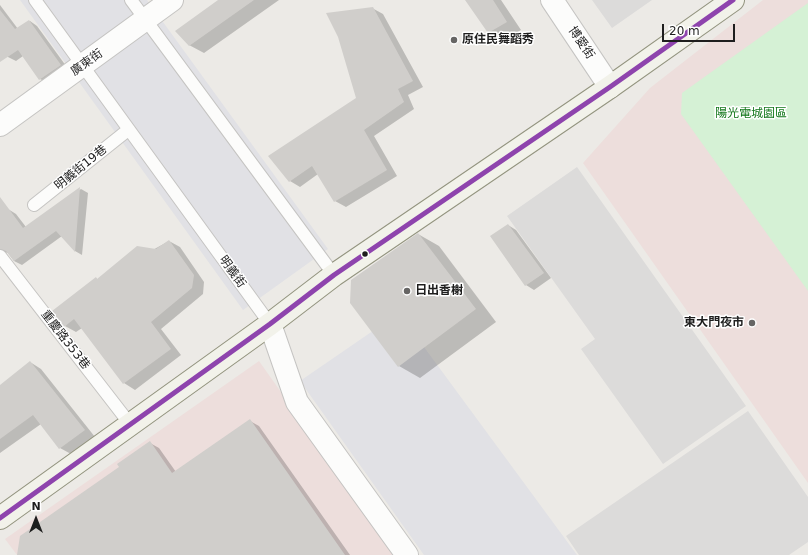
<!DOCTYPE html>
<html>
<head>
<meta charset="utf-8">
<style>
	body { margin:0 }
	#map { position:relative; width:808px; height:555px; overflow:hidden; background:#eceae6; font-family:"DejaVu Sans",sans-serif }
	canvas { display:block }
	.north { position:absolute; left:16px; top:499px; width:40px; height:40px; -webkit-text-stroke:3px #fff; paint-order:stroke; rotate:0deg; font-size:11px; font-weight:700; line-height:16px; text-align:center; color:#1e1e1e }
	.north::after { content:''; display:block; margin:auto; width:14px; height:18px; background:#1e1e1e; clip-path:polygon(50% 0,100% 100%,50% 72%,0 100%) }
	.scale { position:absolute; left:662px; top:24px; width:73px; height:18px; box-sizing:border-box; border:2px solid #1e1e1e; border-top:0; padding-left:5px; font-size:12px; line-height:14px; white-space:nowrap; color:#1e1e1e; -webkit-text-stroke:3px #fff; paint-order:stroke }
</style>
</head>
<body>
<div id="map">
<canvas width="808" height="555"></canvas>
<div class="north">N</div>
<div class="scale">20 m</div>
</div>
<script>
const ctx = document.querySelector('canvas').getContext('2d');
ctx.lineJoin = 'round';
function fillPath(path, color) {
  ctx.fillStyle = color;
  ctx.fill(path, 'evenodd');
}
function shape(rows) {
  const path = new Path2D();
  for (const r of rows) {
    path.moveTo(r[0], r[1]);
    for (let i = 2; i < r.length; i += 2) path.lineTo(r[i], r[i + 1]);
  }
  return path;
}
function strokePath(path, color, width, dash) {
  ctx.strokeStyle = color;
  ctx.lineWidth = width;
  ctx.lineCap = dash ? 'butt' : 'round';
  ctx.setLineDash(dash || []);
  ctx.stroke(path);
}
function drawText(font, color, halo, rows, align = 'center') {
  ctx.font = font + ' "DejaVu Sans","Noto Sans TC",sans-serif';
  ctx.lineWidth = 3;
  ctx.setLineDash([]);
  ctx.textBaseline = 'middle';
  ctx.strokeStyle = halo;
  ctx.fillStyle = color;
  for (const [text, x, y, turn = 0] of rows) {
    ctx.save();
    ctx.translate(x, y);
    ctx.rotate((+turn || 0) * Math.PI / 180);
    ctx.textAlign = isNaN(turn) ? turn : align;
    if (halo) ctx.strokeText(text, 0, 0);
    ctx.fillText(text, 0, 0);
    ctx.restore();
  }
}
const commercial = shape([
	[763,0,808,0,808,483,583,163,650,88],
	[259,361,396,555,17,555,5,539]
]);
const park = shape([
	[808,3,808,291,681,114,682,93]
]);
const parking = shape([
	[592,0,652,0,612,28],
	[577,167,746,406,663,464,581,349,595,339,507,216],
	[748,411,808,497,808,542,789,555,579,555,566,536]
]);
const plaza = shape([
	[20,0,147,0,328,249,243,310],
	[399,313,577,555,424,555,300,381]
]);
const shadow = shape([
	[220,0,279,0,204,53,189,45],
	[467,0,501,0,521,30,503,40,489,32],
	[0,5,18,29,30,21,37,26,69,70,48,83,40,79,23,56,16,61,8,57,0,48],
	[372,8,383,14,423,87,408,95,414,109,374,136,397,176,346,207,335,201,318,174,300,187,290,181,357,99],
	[81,189,88,193,82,255,75,251,62,236,22,265,14,261,8,253,0,251,0,215,8,209,16,214,26,227],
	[508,225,516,230,551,278,534,290,526,285,492,237],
	[418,234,439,246,496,322,420,378,399,366],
	[169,241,180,247,204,282,203,294,161,329,181,355,135,390,124,383,82,328,76,332,65,326,96,278,98,280],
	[30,362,41,369,95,437,71,454,60,448,41,424,0,453,0,386],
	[250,421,259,426,350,555,22,555,150,443,159,448,176,472]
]);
const building = shape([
	[218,0,254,0,189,46,175,31],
	[465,0,493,0,507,22,488,33],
	[373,7,413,81,398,89,404,102,364,130,387,170,334,202,312,166,289,182,268,156,356,98,338,37,326,13],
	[0,10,15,29,29,20,61,65,39,80,18,50,0,62],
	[80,187,75,252,56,231,14,261,6,251,0,249,0,197,23,228],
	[508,224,544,273,525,286,490,236],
	[418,233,476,309,398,367,350,303,351,280],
	[169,240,194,275,192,288,151,322,171,349,123,384,74,319,64,327,52,311,96,277,97,279,137,246,156,249],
	[30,361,85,430,59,449,33,415,0,439,0,385],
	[250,419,345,555,17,555,20,536,119,467,117,464,150,441,172,473]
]);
const lane = shape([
	[35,0,270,324],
	[131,0,334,275],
	[34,205,128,130],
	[0,256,130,424]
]);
const street = shape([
	[552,0,610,87],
	[0,125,172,0],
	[270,324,297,402,407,555]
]);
const secondary = shape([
	[0,518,270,324,334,275,610,87,733,0]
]);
const bus1 = shape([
	[0,518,270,324,334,275,610,87,733,0]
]);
const markers = [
	[454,40,4,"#666564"],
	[365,254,3.5,"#1e1e1e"],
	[407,291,4,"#666564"],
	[752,323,4,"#666564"]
];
const poiNames = [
	["原住民舞蹈秀",462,40],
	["日出香榭",415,291],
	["東大門夜市",744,323,"right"]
];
const streetNames = [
	["博愛街",581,43,56],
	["廣東街",87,63,-36],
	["明義街19巷",81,168,-39],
	["明義街",232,272,54],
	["重慶路353巷",65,340,52]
];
const parkNames = [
	["陽光電城園區",751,114]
];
fillPath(commercial, '#eddedc');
fillPath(park, '#d5f1d5');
fillPath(parking, '#dcdbda');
fillPath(plaza, '#e1e1e5');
fillPath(shadow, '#0003');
fillPath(building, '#d0cecb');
strokePath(lane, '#c5c4c2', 14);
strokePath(street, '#c5c4c2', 24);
strokePath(secondary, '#93947f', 24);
strokePath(lane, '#fcfcfb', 12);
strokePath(street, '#fcfcfb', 22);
strokePath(secondary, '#f2f2ea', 22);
strokePath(bus1, '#8e44ad', 5);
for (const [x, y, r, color] of markers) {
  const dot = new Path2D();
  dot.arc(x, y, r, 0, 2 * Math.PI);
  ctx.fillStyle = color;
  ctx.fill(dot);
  strokePath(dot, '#fff', 1.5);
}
drawText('bold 12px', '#1e1e1e', '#fff', poiNames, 'left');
drawText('12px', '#1e1e1e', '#fff', streetNames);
drawText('12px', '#117619', '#fff', parkNames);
</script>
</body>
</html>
